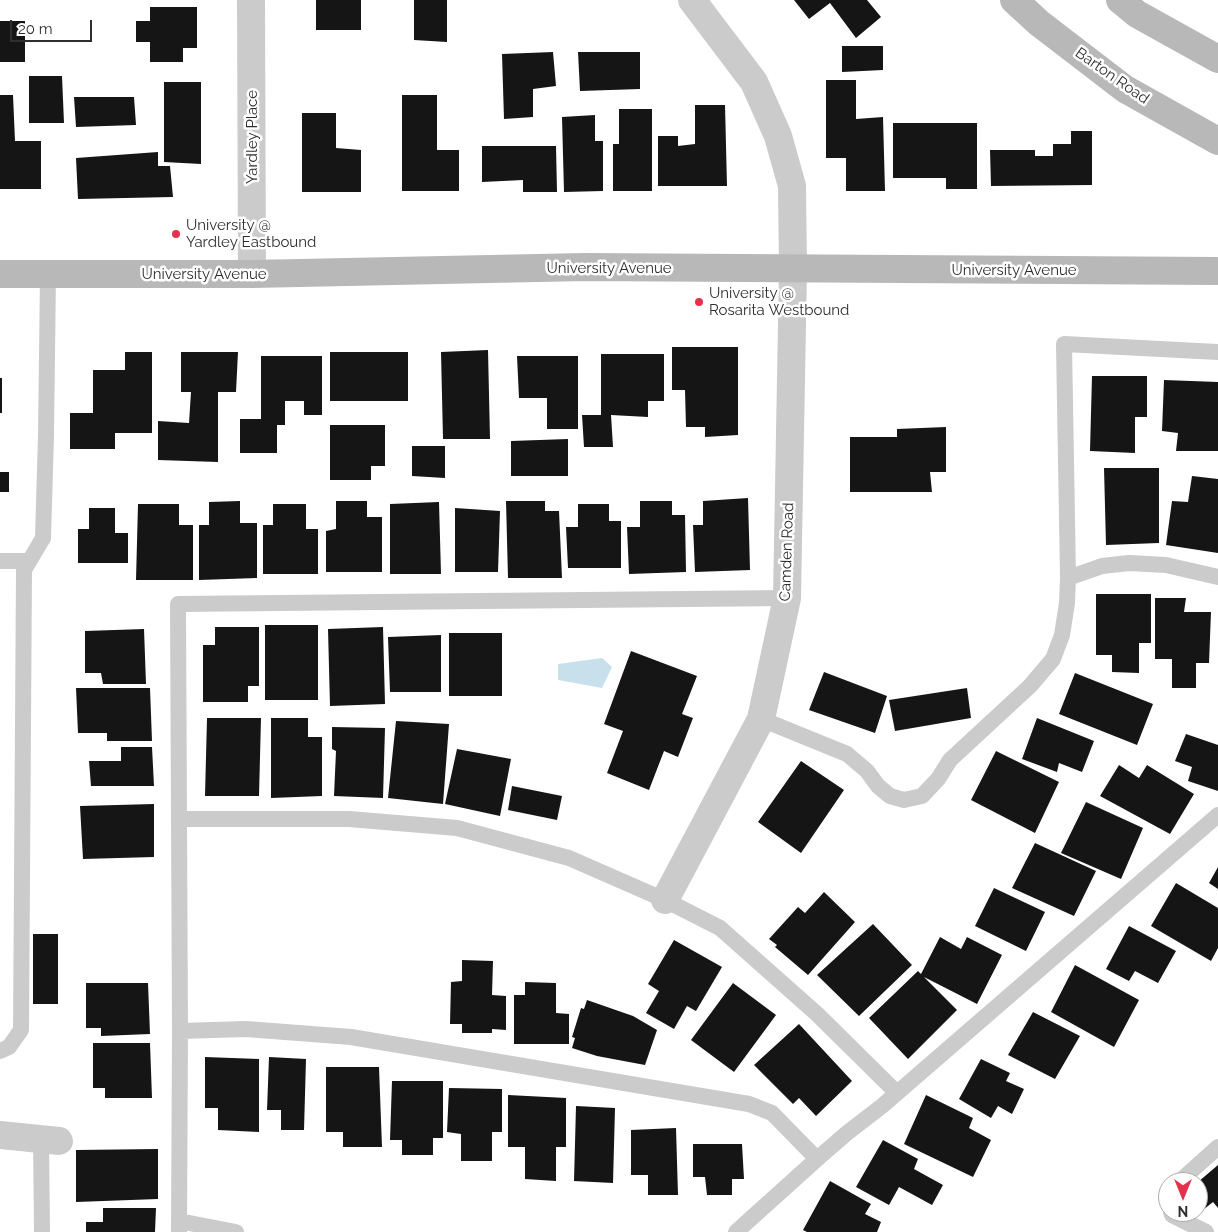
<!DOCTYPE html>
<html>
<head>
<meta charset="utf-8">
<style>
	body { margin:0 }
	#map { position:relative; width:1218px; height:1232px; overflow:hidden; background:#fff; font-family:Raleway,sans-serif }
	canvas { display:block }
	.north { position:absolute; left:1158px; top:1172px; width:50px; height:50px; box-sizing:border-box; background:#fff; border:1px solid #ababab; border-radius:50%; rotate:180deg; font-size:14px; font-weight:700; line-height:20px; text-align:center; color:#2e2e2e }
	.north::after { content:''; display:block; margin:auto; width:18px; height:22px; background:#e3324c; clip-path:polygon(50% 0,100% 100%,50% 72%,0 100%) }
	.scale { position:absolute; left:10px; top:20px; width:82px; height:22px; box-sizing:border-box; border:2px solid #2e2e2e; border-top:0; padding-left:6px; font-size:15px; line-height:18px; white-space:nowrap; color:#2e2e2e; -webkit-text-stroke:4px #fff; paint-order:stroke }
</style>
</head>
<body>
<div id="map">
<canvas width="1218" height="1232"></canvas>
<div class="north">N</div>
<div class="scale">20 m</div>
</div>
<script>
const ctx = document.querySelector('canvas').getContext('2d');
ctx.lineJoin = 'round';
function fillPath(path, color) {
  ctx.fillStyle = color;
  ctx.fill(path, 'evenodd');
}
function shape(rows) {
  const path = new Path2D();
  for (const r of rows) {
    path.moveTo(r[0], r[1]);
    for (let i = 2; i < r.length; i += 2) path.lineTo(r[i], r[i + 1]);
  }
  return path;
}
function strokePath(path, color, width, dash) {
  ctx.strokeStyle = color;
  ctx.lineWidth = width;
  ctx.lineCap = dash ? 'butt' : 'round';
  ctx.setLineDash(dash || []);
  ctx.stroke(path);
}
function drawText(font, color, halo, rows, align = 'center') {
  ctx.font = font + ' Raleway,sans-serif';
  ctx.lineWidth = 5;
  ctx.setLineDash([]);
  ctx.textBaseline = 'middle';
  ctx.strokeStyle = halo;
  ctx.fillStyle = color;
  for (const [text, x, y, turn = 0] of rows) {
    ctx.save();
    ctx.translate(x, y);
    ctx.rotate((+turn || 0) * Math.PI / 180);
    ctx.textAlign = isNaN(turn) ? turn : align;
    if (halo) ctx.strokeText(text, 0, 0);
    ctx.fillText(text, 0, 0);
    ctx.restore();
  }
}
const water = shape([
	[602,658,612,667,602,688,558,680,558,664]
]);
const building = shape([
	[316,0,361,0,361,30,316,30],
	[414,0,447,0,447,42,414,40],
	[794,0,867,0,881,17,856,38,830,3,809,19],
	[150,7,197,7,197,48,183,48,183,62,150,62,150,42,136,42,136,21,150,21],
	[0,21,25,21,25,62,0,62],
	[842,46,883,46,883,70,842,72],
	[553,52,556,86,533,89,533,117,504,119,502,54],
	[578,52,640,52,640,89,580,91],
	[29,76,62,76,64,123,29,123],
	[826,80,856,80,856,119,883,117,885,191,846,191,846,158,826,158],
	[164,82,201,82,201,164,164,162],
	[0,95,13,95,15,141,41,141,41,189,0,189],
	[402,95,437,95,437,150,459,150,459,191,402,191],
	[74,97,134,97,136,125,76,127],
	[695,105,725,105,727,186,658,186,658,136,678,136,678,146,695,144],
	[619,109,652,109,652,191,613,191,613,144,619,144],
	[302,113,336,113,336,148,361,150,361,192,302,192],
	[595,115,595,141,603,141,603,191,564,192,562,117],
	[893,123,977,123,977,189,946,189,946,178,893,178],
	[1071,131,1092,131,1092,185,991,186,990,150,1035,150,1035,156,1053,156,1053,144,1071,144],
	[482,146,556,146,557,192,523,192,523,180,482,182],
	[158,152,158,166,170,166,173,197,78,199,76,158],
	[672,347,738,347,738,435,705,437,705,427,686,427,685,390,672,390],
	[488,350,490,439,443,439,441,352],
	[125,352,152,352,152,433,115,433,115,449,70,449,70,413,93,413,93,370,125,370],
	[181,352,238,352,236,392,218,392,218,462,158,460,158,421,189,423,191,392,181,392],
	[330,352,408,352,408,401,330,401],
	[601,354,664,354,664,401,648,401,648,417,611,415,613,447,584,447,582,415,601,415],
	[261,356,322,356,322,415,304,415,304,401,285,401,285,425,277,425,277,453,240,453,240,419,261,419],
	[517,356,578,356,578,429,547,429,547,398,519,398],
	[1092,376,1147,376,1147,417,1135,417,1135,453,1090,451],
	[0,378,2,378,2,413,0,413],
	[1164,380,1218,382,1218,451,1176,451,1178,433,1162,431],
	[330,425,385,425,385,466,371,466,371,480,330,480],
	[946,427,946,472,930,472,932,492,850,492,850,437,897,437,897,429],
	[568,439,568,476,511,476,511,441],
	[412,446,445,446,445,478,412,476],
	[1104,468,1159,468,1159,543,1106,545],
	[0,472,9,472,9,492,0,492],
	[1192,476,1218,479,1218,553,1166,545,1172,501,1188,502],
	[748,498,750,570,695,572,693,525,703,525,703,501],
	[240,501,240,523,257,523,257,578,199,580,199,525,209,525,209,502],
	[336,501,367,501,367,517,382,517,382,572,326,572,326,531,336,529],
	[506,501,545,501,545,511,559,511,562,578,508,578],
	[640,501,672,501,672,515,685,515,686,572,629,574,627,527,640,527],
	[439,502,441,574,390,574,390,504],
	[138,504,179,504,179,525,193,525,193,580,136,580],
	[273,504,306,504,306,529,318,529,318,574,263,574,263,525,273,525],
	[578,504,609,504,609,521,621,521,621,568,568,568,566,527,578,527],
	[89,508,115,508,115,533,128,533,128,563,78,563,78,529,89,529],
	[455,508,500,511,498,572,455,572],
	[1096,594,1151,594,1151,643,1139,643,1139,673,1112,672,1112,655,1096,655],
	[1155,598,1186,598,1184,612,1211,612,1209,663,1196,663,1196,688,1172,688,1172,659,1155,659],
	[265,625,318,625,318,700,265,700],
	[215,627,259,627,259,686,248,686,248,702,203,702,203,645,215,645],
	[383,627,385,704,330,706,328,629],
	[144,629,146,684,103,684,101,673,85,673,85,631],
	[449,633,502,633,502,696,449,696],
	[441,635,441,692,390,692,388,637],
	[631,651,697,676,682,714,693,718,678,757,664,751,649,790,607,773,623,731,604,724],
	[824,672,887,696,875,733,809,710],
	[1075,673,1153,704,1137,745,1059,714],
	[76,688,150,688,152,741,107,741,107,733,78,733],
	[967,688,971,718,895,731,889,700],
	[207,718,261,718,259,796,205,796],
	[271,718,308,718,308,737,322,737,322,796,271,798],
	[1037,718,1094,741,1082,772,1059,763,1057,772,1022,759],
	[396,721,449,724,443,804,388,798],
	[332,727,385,728,383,798,334,796,336,751,332,749],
	[1186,734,1218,745,1218,791,1188,781,1192,767,1175,761],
	[121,747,152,747,154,786,91,786,89,761,121,761],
	[457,749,511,759,500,816,445,804],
	[996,751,1059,782,1035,833,971,800],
	[801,761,844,790,801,853,758,822],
	[1119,765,1139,778,1147,765,1194,794,1170,834,1100,796],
	[512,786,562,796,557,820,508,810],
	[1086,802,1143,828,1121,879,1061,853],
	[154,804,154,857,83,859,80,806],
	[1035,843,1096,871,1074,916,1012,888],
	[1218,867,1218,889,1209,883],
	[1176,883,1218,908,1218,948,1211,961,1151,926],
	[994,888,1045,912,1026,951,975,926],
	[824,892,855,922,808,975,775,947,777,945,769,939,798,907,805,913],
	[873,924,912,965,859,1016,817,975],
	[1129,926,1176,951,1158,983,1135,971,1129,981,1106,969],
	[33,934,58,934,58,1004,33,1004],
	[940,937,961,949,967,937,1002,955,977,1004,924,977,957,1010,908,1059,869,1018,918,971,921,974],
	[674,940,722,967,696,1011,687,1006,674,1029,646,1013,659,991,648,984],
	[462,960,493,961,492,995,506,996,506,1030,492,1029,492,1033,462,1033,462,1024,450,1024,451,982,462,981],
	[1075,965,1139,1000,1114,1047,1051,1012],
	[525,982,556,983,556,1013,569,1014,569,1044,514,1044,514,995,525,995],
	[86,983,148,983,150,1034,101,1036,101,1028,86,1028],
	[733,983,776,1015,734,1072,691,1040],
	[587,1000,633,1016,657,1030,645,1065,597,1056,572,1048,575,1038,572,1037,581,1008,584,1009],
	[1033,1012,1080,1036,1055,1079,1008,1055],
	[799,1024,852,1081,816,1116,799,1098,793,1104,754,1065],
	[93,1043,150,1043,152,1098,105,1098,105,1088,93,1088],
	[205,1057,259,1059,259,1132,218,1130,218,1108,205,1108],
	[269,1057,306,1059,304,1130,281,1130,281,1110,267,1110],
	[981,1059,1010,1073,1006,1081,1024,1089,1012,1114,998,1106,991,1118,959,1099],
	[326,1067,379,1067,382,1147,343,1147,343,1132,326,1132],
	[392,1081,443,1081,443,1138,433,1138,433,1155,402,1155,402,1140,390,1140],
	[449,1088,502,1089,502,1132,492,1132,492,1161,461,1161,461,1134,447,1132],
	[508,1095,566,1098,566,1147,556,1147,556,1181,525,1179,525,1147,508,1147],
	[926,1095,973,1118,969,1128,991,1140,973,1177,904,1144],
	[576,1106,615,1108,613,1183,574,1181],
	[676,1128,678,1195,648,1195,648,1175,631,1175,631,1130],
	[883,1140,918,1159,914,1169,943,1185,932,1205,899,1187,889,1205,856,1187],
	[693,1144,742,1144,744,1179,732,1179,732,1195,707,1195,705,1177,693,1177],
	[158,1149,158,1199,76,1202,76,1150],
	[1218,1165,1218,1208,1213,1202,1203,1210,1198,1204,1198,1182],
	[830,1181,871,1204,865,1214,881,1222,877,1232,807,1232,803,1230],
	[103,1208,156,1208,155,1232,86,1232,86,1222,103,1222]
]);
const lane = shape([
	[0,561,29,561],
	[1068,578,1064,344,1218,352],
	[761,719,847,754,867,771,878,786,890,796,904,800,922,796,938,779,950,760,1030,686,1053,659,1062,635,1067,603,1068,578,1102,566,1129,563,1166,565,1218,577],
	[179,819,349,819,457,828,569,858,665,900,720,928,817,1014,897,1093],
	[180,1031,246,1029,351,1037,749,1104,772,1113,817,1159,847,1133,882,1106,1218,815],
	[0,1051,9,1047,21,1030,24,570,43,538,46,435,48,274],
	[41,1139,42,1232],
	[1179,1182,1218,1147],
	[1171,1212,1172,1215,1206,1232],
	[179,1221,236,1232],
	[179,1232,180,1031,178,604,787,598],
	[736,1232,817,1159]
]);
const street = shape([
	[251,0,252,274],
	[665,900,761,719,787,598,793,269,792,186,778,136,754,82,692,0],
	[0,1135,59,1141]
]);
const secondary = shape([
	[1014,0,1039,23,1125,89,1218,141],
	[1120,0,1137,14,1218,59],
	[0,274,252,274,585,267,1218,271]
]);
const markers = [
	[176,234,5,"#e3324c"],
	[699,302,5,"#e3324c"]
];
const streetNames = [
	["Barton Road",1112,76,35],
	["Yardley Place",252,137,-90],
	["University Avenue",609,268],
	["University Avenue",1014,270],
	["University Avenue",204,274],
	["Camden Road",787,552,-88]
];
const poiNames = [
	["University @",186,225],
	["Yardley Eastbound",186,242],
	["University @",709,293],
	["Rosarita Westbound",709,310]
];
fillPath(water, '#c8e0eb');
fillPath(building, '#151515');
strokePath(lane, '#cbcbcb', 16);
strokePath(street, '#cbcbcb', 28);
strokePath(secondary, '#b8b8b8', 28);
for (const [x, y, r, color] of markers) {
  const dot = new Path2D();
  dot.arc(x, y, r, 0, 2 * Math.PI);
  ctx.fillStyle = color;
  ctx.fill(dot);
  strokePath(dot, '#fff', 2);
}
drawText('15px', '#2e2e2e', '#fff', streetNames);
drawText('15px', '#2e2e2e', '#fff', poiNames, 'left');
</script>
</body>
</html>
